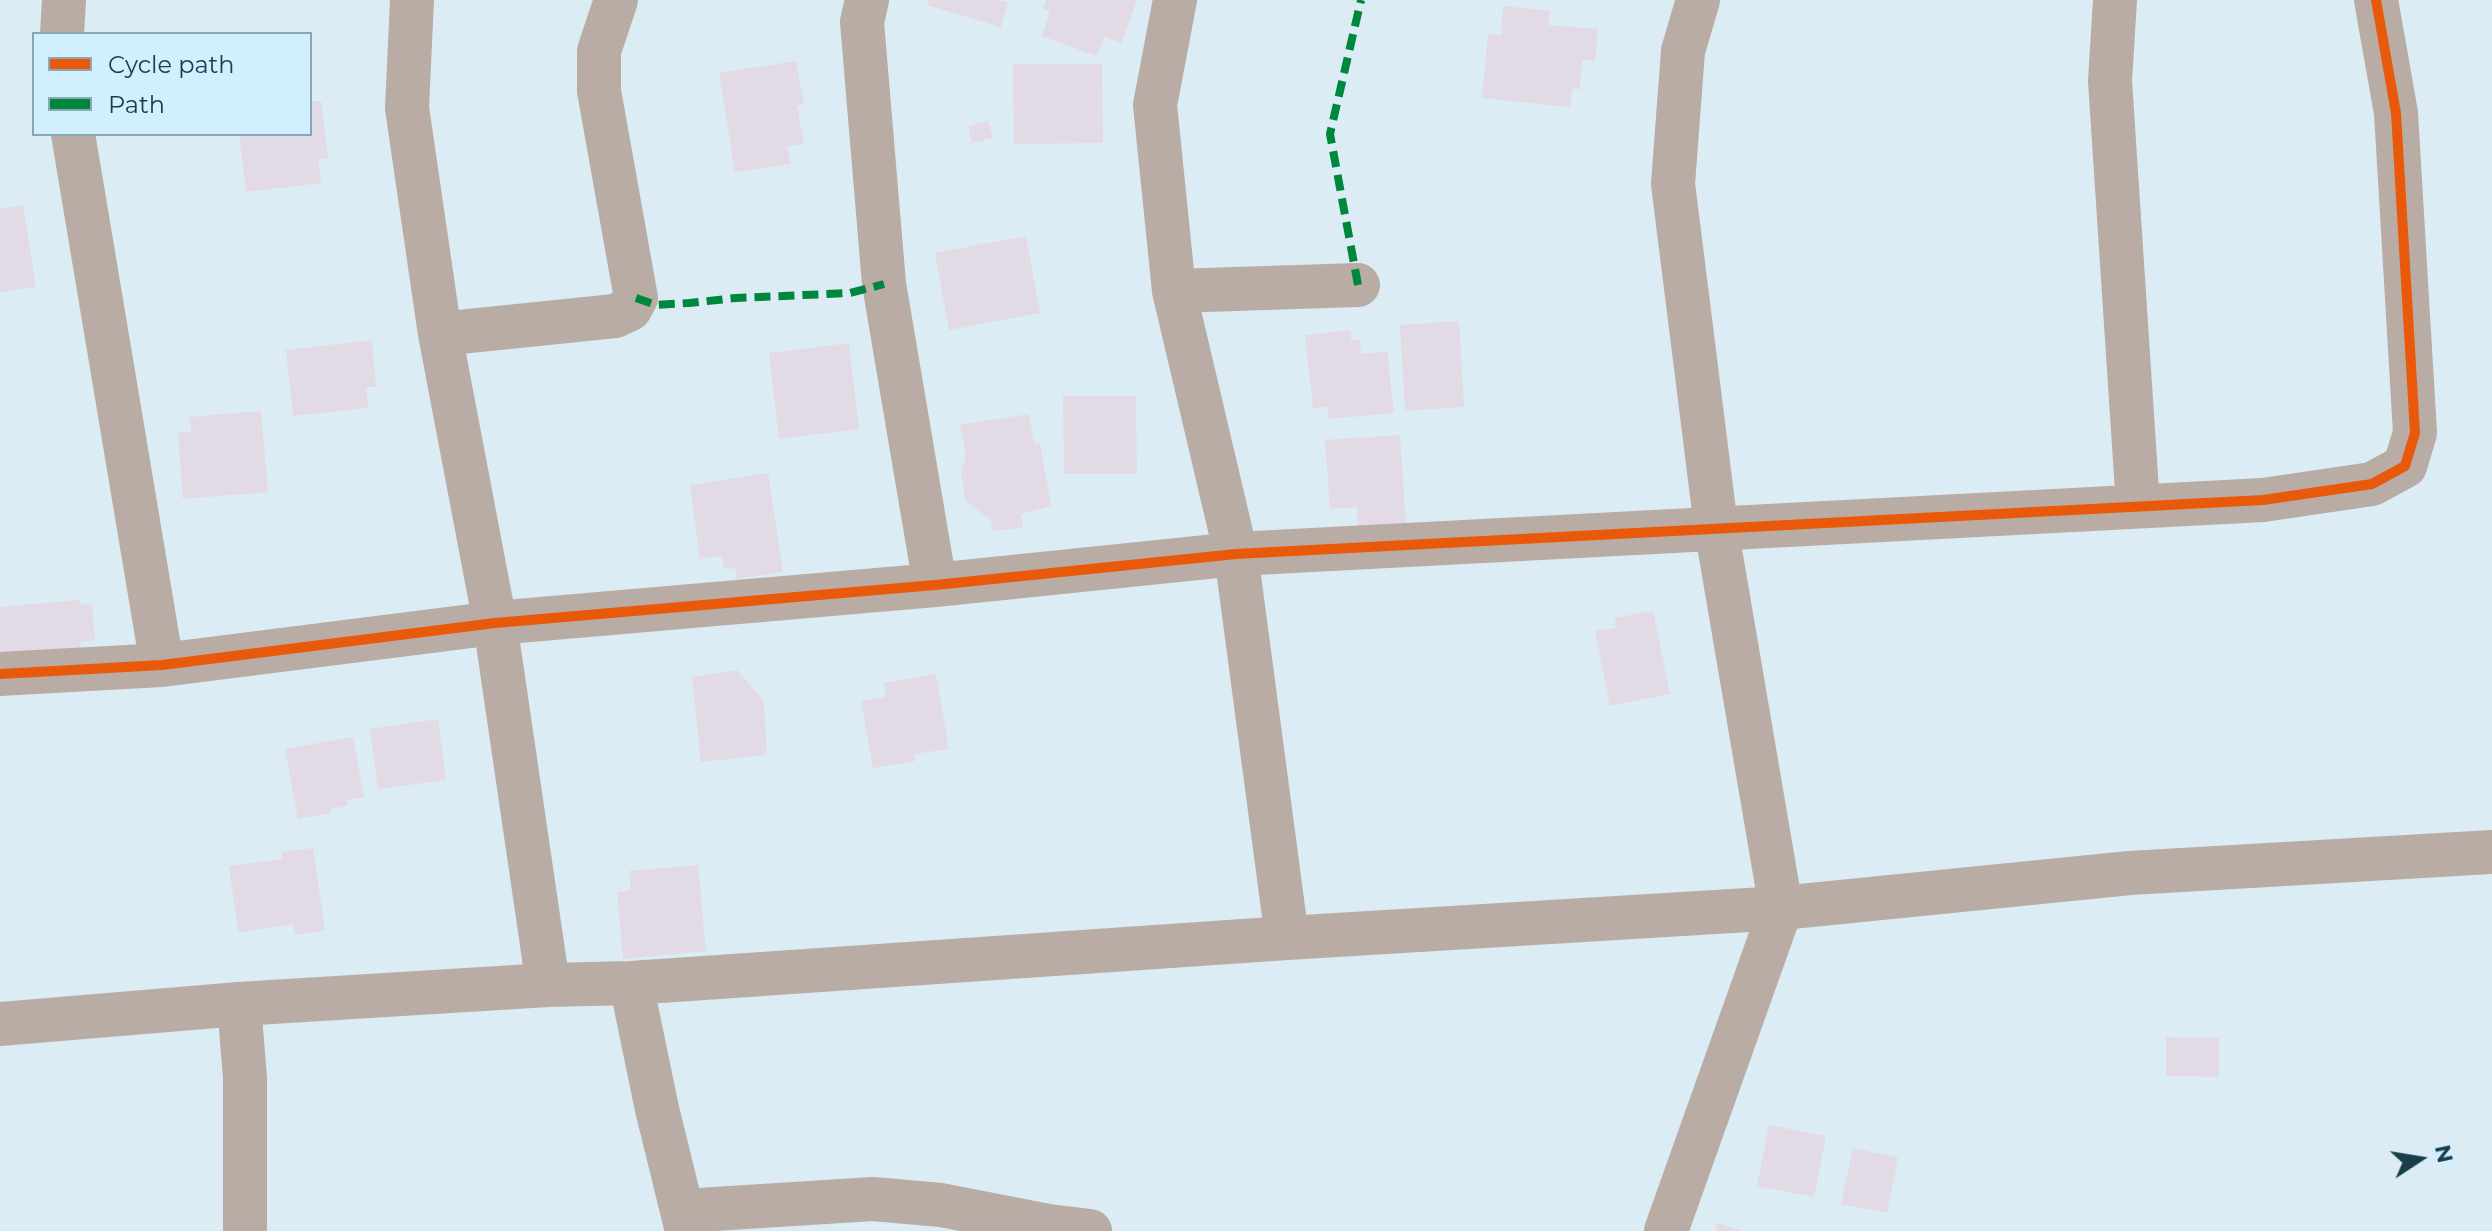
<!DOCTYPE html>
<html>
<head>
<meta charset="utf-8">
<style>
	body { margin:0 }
	#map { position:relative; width:2492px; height:1231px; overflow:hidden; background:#dcecf4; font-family:Montserrat,sans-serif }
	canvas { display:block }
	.legend { position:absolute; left:32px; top:32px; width:280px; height:104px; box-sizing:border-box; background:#d1efff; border:2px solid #88a8b7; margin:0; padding:10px 14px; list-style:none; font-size:24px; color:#1a3d4c }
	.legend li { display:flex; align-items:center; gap:16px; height:40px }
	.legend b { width:40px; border:2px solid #88a8b7 }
	.north { position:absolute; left:2380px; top:1119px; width:80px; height:80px; -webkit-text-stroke:6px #d1efff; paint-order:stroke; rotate:78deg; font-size:22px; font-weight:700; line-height:32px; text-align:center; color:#1a3d4c }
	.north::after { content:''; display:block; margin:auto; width:28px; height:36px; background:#1a3d4c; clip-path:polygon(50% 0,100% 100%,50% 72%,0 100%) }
</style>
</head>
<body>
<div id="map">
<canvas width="2492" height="1231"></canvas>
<ul class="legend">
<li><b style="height:10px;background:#e8590c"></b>Cycle path</li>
<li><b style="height:10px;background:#00873e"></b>Path</li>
</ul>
<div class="north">N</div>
</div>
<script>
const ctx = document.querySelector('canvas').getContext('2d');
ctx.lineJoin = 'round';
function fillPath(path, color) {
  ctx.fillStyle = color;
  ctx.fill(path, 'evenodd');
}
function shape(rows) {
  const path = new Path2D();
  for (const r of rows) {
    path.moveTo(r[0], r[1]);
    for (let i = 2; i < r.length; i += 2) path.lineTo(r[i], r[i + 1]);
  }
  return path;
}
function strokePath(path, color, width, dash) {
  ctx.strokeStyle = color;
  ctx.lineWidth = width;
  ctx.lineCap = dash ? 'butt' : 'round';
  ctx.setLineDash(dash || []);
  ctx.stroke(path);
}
const building = shape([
	[928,0,999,0,1008,2,1001,27,927,5],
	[1046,0,1137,0,1121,43,1104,37,1097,56,1042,36,1050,11,1043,9],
	[1503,6,1550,11,1548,25,1598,29,1595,61,1582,60,1580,89,1572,89,1570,107,1482,98,1488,34,1501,35],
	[796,61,804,104,797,106,804,144,787,146,791,164,735,172,719,73],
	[1013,64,1102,64,1103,143,1014,144],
	[310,101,321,101,328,158,318,159,321,183,246,192,239,134,310,134],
	[988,121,993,138,972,143,968,126],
	[23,205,36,287,0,292,0,209],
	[1026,236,1040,313,949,330,935,253],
	[1459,321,1464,407,1405,411,1400,325],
	[1351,330,1351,340,1360,339,1361,354,1387,351,1394,413,1329,419,1328,407,1313,408,1305,335],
	[372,340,376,387,366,387,368,408,293,416,286,350],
	[849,343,859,429,779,439,769,353],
	[1063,396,1136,396,1137,474,1064,474],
	[261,411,268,492,183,499,178,433,191,432,190,417],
	[1029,414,1034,444,1040,443,1051,506,1021,514,1023,528,992,531,991,520,966,501,961,473,966,455,960,425],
	[1400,435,1406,524,1358,527,1357,507,1330,509,1325,440],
	[768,473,783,572,737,579,735,568,724,569,722,556,700,559,690,485],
	[80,600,81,605,92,604,95,640,80,642,81,649,0,657,0,607],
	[1653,611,1670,694,1610,706,1595,631,1616,628,1614,618],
	[737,670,764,701,767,755,701,762,692,677],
	[936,674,949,749,914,754,915,761,873,768,861,701,886,697,884,683],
	[438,719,446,780,378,789,370,729],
	[353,737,364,797,347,800,348,806,330,809,331,813,298,819,285,749],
	[313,848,325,930,295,935,293,924,238,933,229,866,282,859,282,852],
	[698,865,706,951,623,959,617,892,631,891,629,871],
	[2166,1037,2219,1038,2219,1077,2166,1076],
	[1769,1125,1826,1136,1814,1197,1757,1186],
	[1853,1148,1898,1158,1887,1213,1841,1204],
	[1717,1223,1741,1230,1741,1231,1715,1231]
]);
const street = shape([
	[412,0,407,108,440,334,495,623,548,985],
	[867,0,862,22,884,284,935,585],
	[1175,0,1155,105,1174,291,1236,554,1287,938],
	[2115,0,2110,81,2138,506],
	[62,34,64,0],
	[73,134,162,665],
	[1174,291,1358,285],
	[440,334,615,316,630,309,636,298,599,91,599,51,616,0],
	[0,674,162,665,495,623,935,585,1236,554,2263,500,2372,484,2405,466,2415,433,2396,113,2376,0],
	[631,983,657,1109,687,1231],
	[239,1004,245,1078,245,1231],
	[0,1024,239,1004,548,985,631,983,1287,938,1781,908,2130,873,2492,852],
	[683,1211,873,1199,941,1205,1049,1226,1090,1231],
	[1666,1231,1781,908,1716,527,1673,184,1683,51,1698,0]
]);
const quiet = shape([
	[1358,285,1330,134,1361,0],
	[636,298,656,305,689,303,736,298,850,293,884,284]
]);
const cycleway = shape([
	[0,674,162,665,495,623,935,585,1236,554,2263,500,2372,484,2405,466,2415,433,2396,113,2376,0]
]);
fillPath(building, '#e2dae5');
strokePath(street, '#b9aca5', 44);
strokePath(quiet, '#00873e', 8, [16, 8]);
strokePath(cycleway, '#e8590c', 10);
</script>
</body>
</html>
